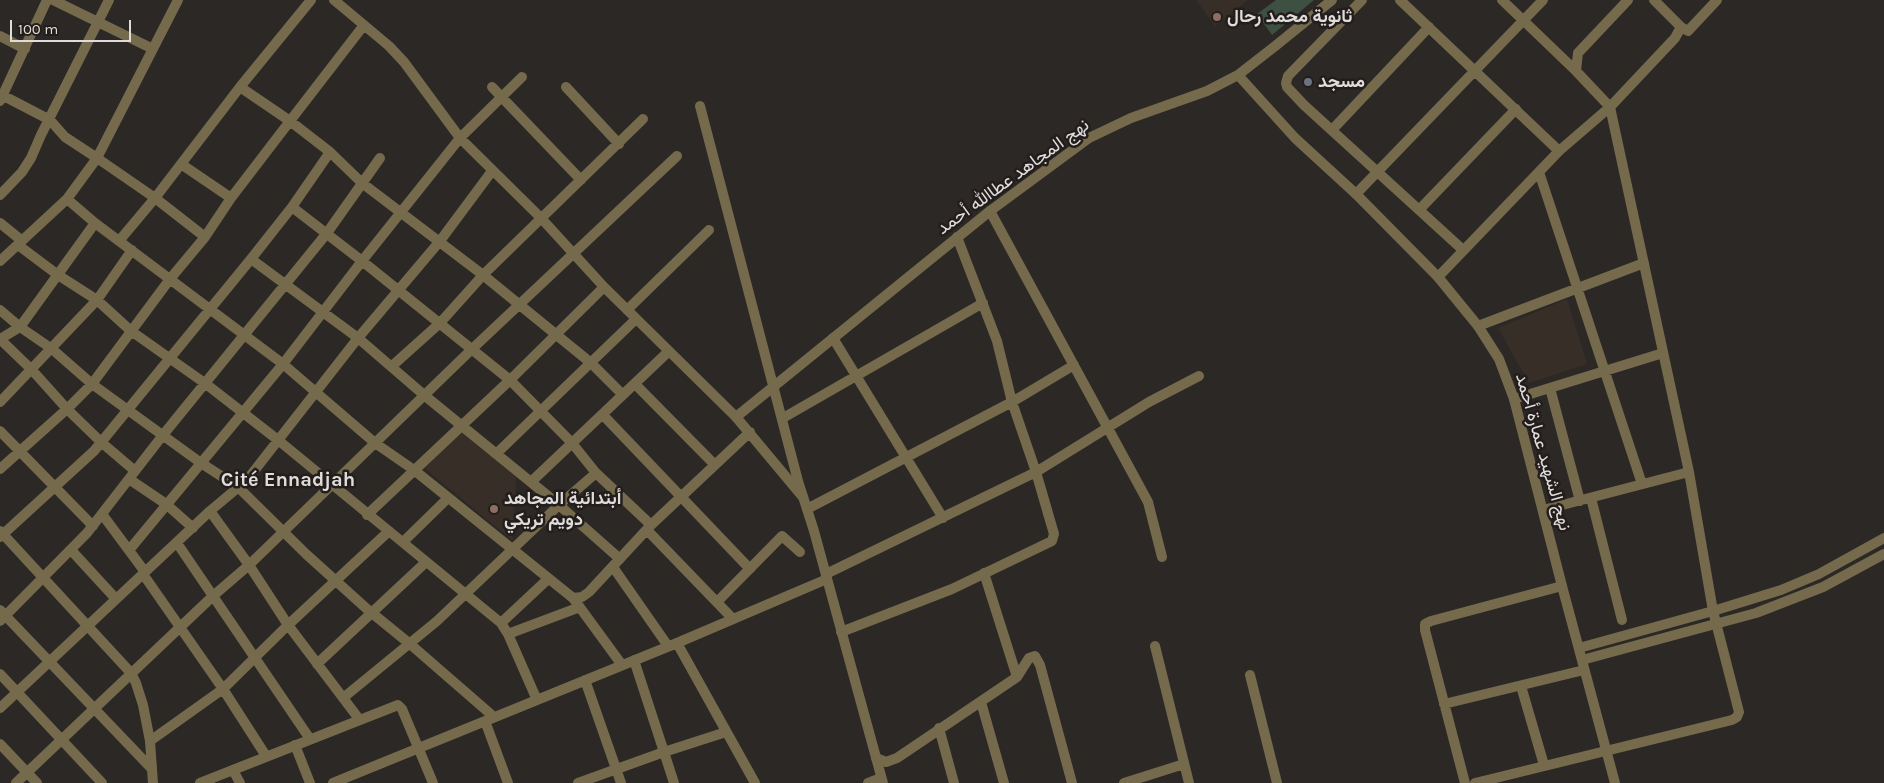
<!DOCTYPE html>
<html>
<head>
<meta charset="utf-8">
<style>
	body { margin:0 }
	#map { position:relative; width:1884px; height:783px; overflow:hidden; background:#2c2826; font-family:Karla,sans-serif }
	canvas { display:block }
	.scale { position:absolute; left:10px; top:20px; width:121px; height:22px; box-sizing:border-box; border:2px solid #dfdcdb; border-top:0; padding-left:6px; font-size:15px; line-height:18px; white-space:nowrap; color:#dfdcdb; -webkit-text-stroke:4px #231e1c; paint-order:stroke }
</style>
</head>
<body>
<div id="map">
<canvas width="1884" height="783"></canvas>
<div class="scale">100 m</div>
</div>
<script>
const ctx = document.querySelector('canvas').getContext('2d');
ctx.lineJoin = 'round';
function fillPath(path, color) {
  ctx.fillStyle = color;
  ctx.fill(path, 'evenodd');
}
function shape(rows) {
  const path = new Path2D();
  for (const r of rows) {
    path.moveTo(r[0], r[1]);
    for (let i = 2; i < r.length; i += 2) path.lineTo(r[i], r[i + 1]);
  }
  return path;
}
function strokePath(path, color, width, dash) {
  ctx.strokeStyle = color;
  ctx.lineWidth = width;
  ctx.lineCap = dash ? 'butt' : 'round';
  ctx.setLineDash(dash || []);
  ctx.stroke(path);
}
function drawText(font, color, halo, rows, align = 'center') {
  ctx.font = font + ' Karla,Vazirmatn,sans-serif';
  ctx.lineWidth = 5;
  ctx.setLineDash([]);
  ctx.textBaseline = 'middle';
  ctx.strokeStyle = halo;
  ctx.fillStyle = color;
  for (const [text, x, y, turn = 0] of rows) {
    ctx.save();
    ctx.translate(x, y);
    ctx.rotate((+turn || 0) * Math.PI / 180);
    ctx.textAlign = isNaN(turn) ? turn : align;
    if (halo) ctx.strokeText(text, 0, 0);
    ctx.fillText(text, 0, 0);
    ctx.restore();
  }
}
const built = shape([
	[1196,0,1248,0,1215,26],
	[1567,299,1587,364,1529,383,1498,328],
	[462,430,516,477,513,541,424,468]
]);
const green = shape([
	[1276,0,1314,0,1272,35,1257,14]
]);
const minor = shape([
	[53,0,153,49],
	[334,0,389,46,404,62,460,138,541,218,604,287,736,417,802,496],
	[1362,0,1288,76,1286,83,1287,87,1304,105,1463,250],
	[1400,0,1559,151],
	[1681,27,1688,31,1717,0],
	[0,36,25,49],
	[1576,71,1578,53,1628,0],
	[240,87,290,121,330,152,362,183,483,275,591,363,623,395],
	[492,87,581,180],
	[566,87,619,144],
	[0,94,50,120,65,137,97,158,178,0],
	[0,101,47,0],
	[1332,130,1429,27],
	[181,164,231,198],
	[1539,172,1642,484],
	[1356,194,1543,0],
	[0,195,22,172,31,158,41,135,109,0],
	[67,199,95,223,283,364,375,443,414,470,573,598,582,597,589,592,651,525,750,432],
	[292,207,362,261,510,380,572,443,596,473,559,505,437,621,343,698],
	[1419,210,1516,109],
	[990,211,1148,502,1162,557],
	[0,223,21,240],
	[119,241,155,198,240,87,311,0],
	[18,245,58,275,97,300,131,331,206,384,278,440,501,623,508,634,537,700],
	[251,259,358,338,424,395,559,505,620,559],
	[0,261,67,199,97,158,155,198,205,237],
	[1438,277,1559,151,1610,107,1675,38,1681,27,1654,0],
	[0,310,20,327,52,349,92,384,201,463,238,487,306,554,367,609,410,644,494,717],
	[627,310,709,230],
	[1478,326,1644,263],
	[833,338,943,518],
	[0,339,32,370,67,409,101,442,135,471],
	[0,339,20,327,95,223],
	[392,366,440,323,483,275,643,119],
	[635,384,715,465],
	[1550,388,1580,501],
	[1514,399,1663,353],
	[0,402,97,300,132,250],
	[603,415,750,569],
	[783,418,983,303],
	[0,431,93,526],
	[496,454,636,319],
	[0,469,67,409,92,384,170,279,205,237,231,198,290,121,364,25],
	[596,473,651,525],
	[129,479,166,504,193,528],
	[531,482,669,351],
	[1591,498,1622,620],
	[807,509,1012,402,1074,365],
	[1543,510,1689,472],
	[210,511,249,565,288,625,359,719],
	[102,514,145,572],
	[367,515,510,380,604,287],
	[647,530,733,619],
	[0,537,94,451,251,259,292,207,330,152],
	[403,542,448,498],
	[177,543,310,739],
	[130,549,283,364,362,261,460,138,522,77],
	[71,550,116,599],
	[613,567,668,646],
	[984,573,1017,677],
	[143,574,223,689,266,756],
	[826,574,1036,472,1149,402,1199,376],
	[573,598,622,665],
	[717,602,782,536,800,552],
	[0,610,152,769],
	[0,621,87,533,163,435,327,233,380,158],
	[501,623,548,579],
	[841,632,952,589,1052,541,1054,534,1036,472,1012,402,997,341,957,237],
	[508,634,580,607],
	[677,643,755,783],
	[1155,646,1189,783],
	[317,664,426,562],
	[0,674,102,783],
	[1250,675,1277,783],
	[585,680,621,783],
	[1521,686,1544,765],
	[981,702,1004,783],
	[1444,704,1584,670],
	[0,708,210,511,247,480,358,338,440,241,492,171],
	[485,721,508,783],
	[939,728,954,783],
	[150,741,223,689,288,625,389,531],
	[0,744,37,783],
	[295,745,310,783],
	[876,758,886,762,897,758,1017,677,1029,658,1035,656,1040,665,1072,783],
	[233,770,240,783],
	[16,783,213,596,249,565,471,350,677,156],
	[200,783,398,705,402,709,433,783],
	[333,783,677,643,827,579],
	[578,783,664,752,634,660],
	[674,783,664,752,726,732],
	[868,783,881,778],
	[1124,783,1184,764],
	[1465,783,1425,630,1425,624,1431,621,1562,586],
	[1475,783,1732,720,1737,717,1739,712,1713,611,1689,472,1610,107,1576,71,1502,0]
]);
const tertiary = shape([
	[1238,75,1295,138,1356,194,1438,277,1478,326,1499,359,1514,399,1562,586,1615,783],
	[700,106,798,481,814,531,883,783],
	[736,417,990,211,1089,138,1131,118,1207,91,1238,75,1274,47,1332,0],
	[0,531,131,673,136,683,143,705,150,741,153,783],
	[1579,648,1713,611,1781,590,1819,574,1884,538],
	[1582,660,1756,613,1823,587,1884,554]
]);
const markers = [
	[1217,17,5,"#8d6e63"],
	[1308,82,5,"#6b7280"],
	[494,509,5,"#8d6e63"]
];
const poiNames = [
	["ثانوية محمد رحال",1227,17],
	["مسجد",1318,82],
	["أبتدائية المجاهد",504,499],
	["دويم تريكي",504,520]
];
const streetNames = [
	["نهج المجاهد عطاالله أحمد",1013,177,-36],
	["نهج الشهيد عمارة أحمد",1543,452,74]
];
const quarterNames = [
	["Cité Ennadjah",288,480]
];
fillPath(built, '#382e28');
fillPath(green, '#3d5041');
strokePath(minor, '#756a4b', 10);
strokePath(tertiary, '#756a4b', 10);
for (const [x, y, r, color] of markers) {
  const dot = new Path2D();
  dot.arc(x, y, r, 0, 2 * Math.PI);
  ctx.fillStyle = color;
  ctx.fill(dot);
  strokePath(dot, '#231e1c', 2);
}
drawText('bold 18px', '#dfdcdb', '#231e1c', poiNames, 'left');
drawText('18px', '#dfdcdb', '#231e1c', streetNames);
drawText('bold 20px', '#dfdcdb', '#231e1c', quarterNames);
</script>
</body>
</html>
